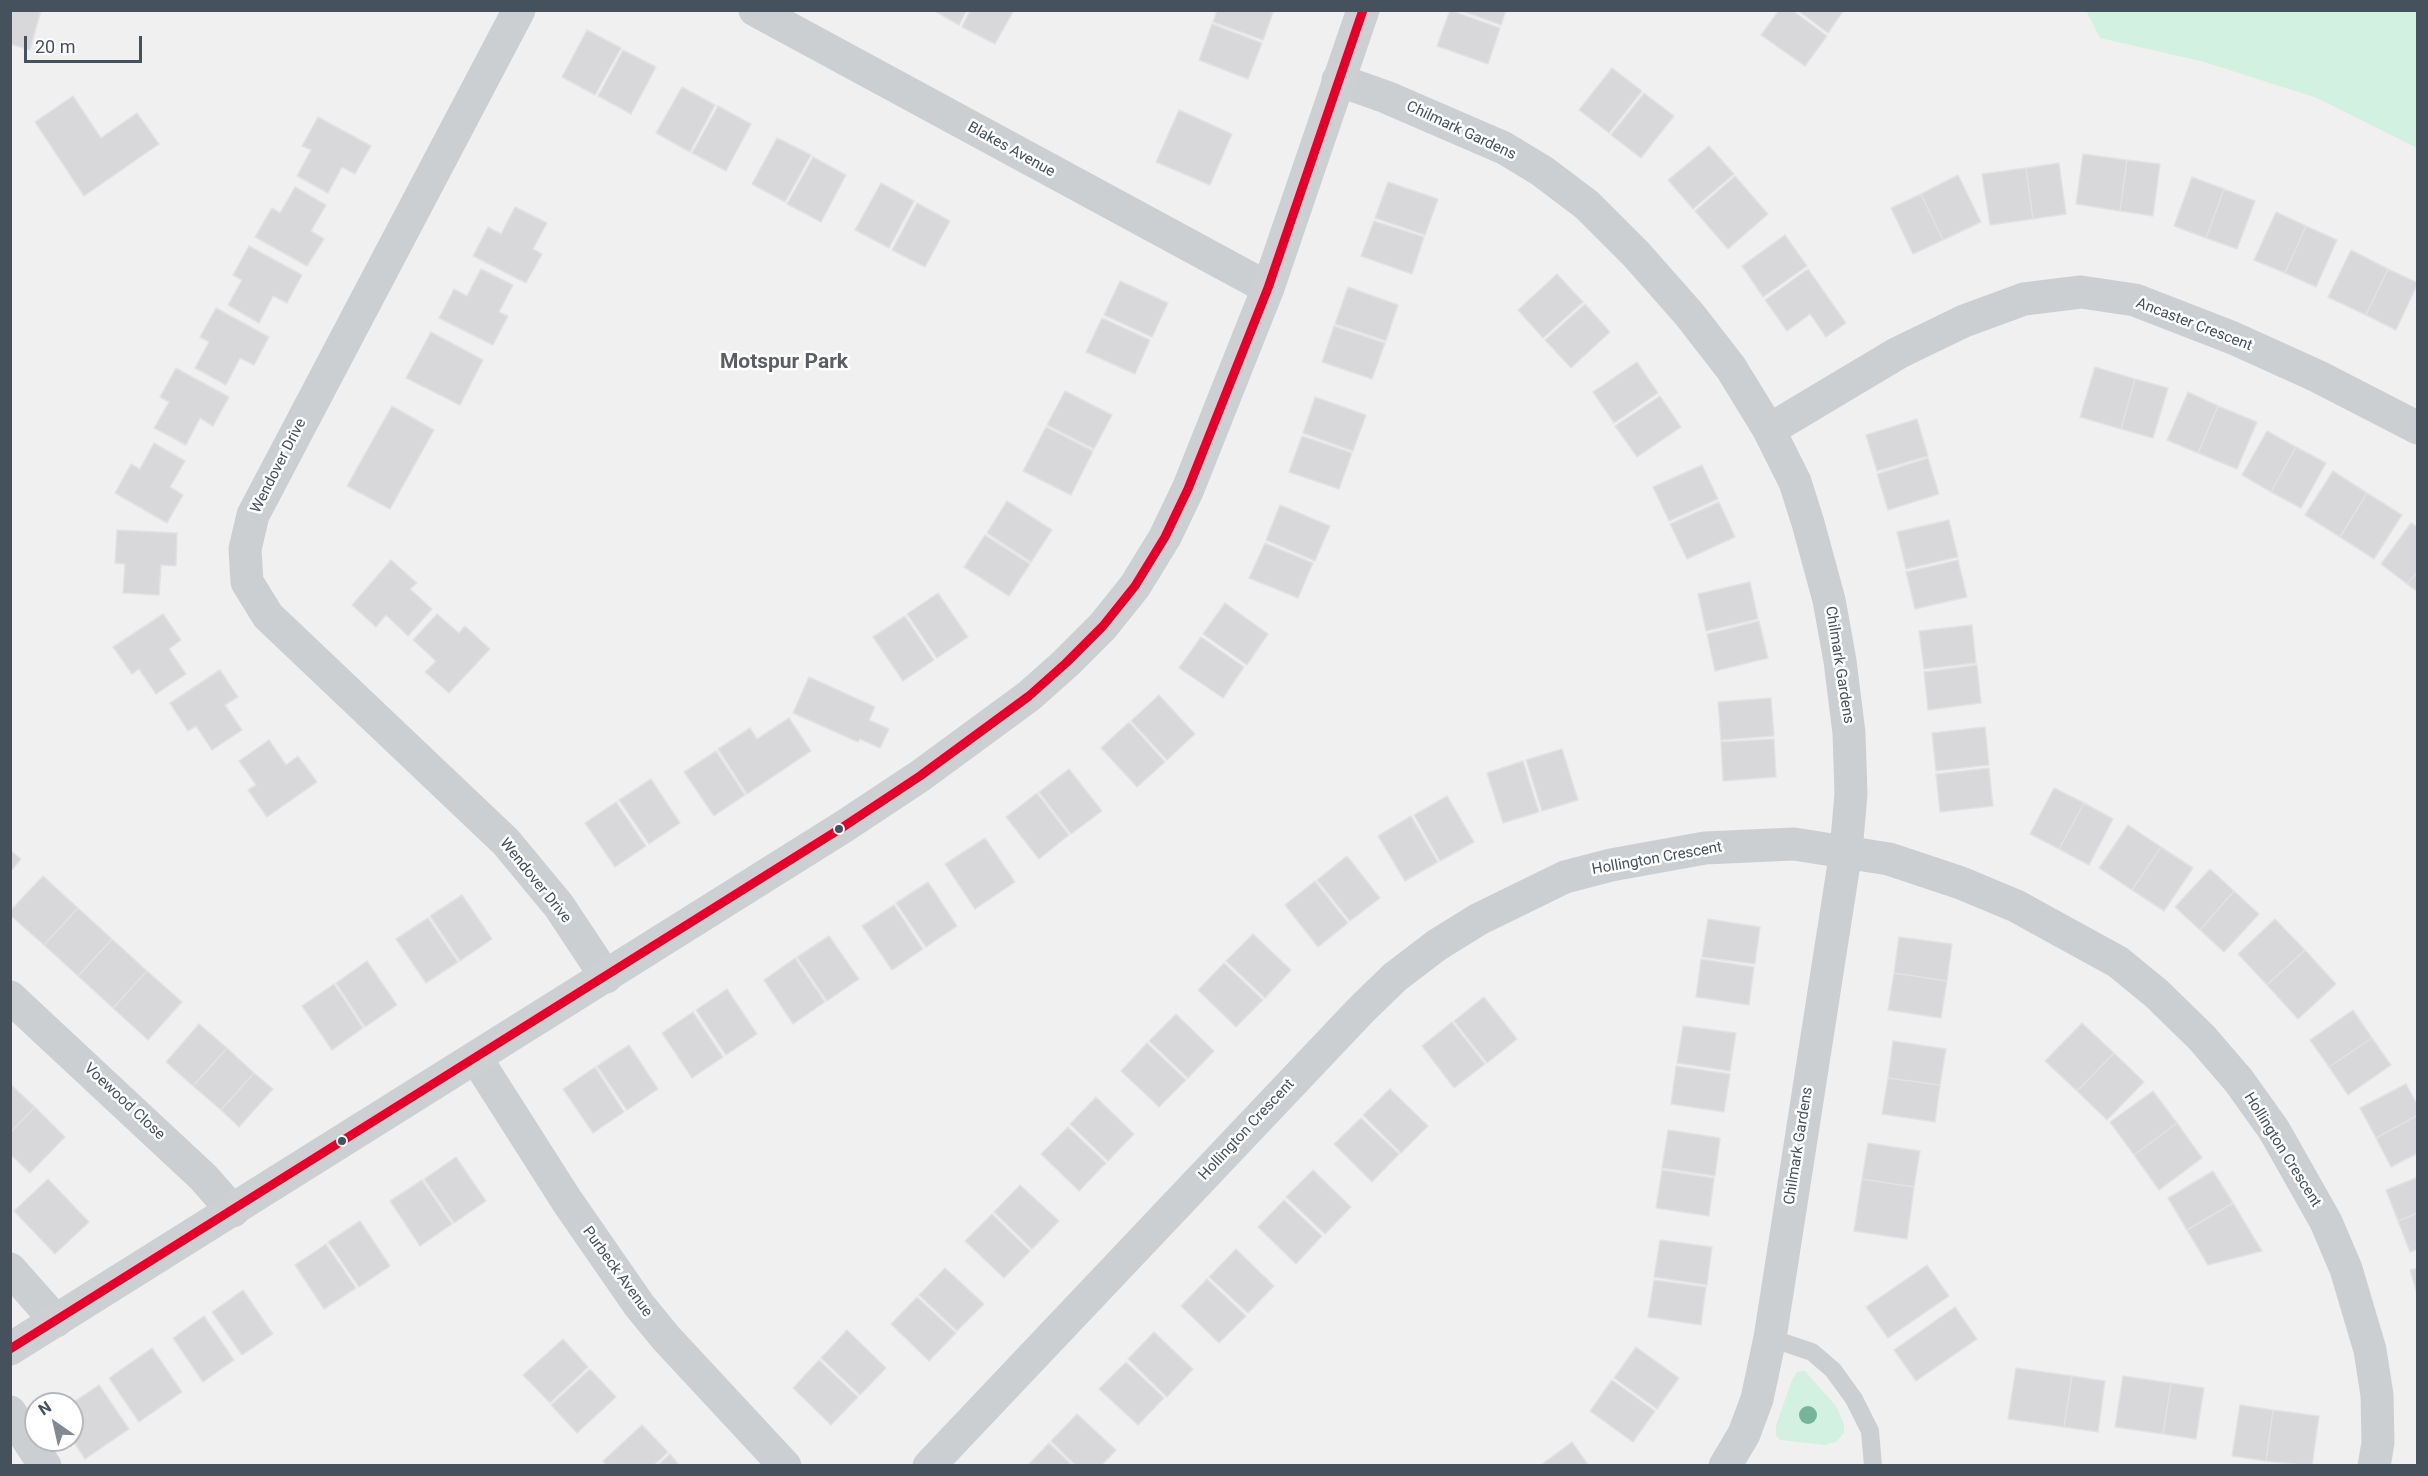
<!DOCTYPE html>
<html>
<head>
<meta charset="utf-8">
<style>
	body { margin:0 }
	#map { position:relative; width:2428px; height:1476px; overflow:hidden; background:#f1f0f0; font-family:Roboto,sans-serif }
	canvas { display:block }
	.frame { position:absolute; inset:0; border:12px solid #46515e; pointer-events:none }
	.north { position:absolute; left:24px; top:1392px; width:60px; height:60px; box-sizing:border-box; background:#fff; border:2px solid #b5b9bf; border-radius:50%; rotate:326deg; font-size:16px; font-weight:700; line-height:24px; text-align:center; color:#46515e }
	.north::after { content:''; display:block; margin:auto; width:21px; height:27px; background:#828991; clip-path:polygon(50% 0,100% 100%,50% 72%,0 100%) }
	.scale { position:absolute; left:24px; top:36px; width:118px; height:27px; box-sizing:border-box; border:3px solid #46515e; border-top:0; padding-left:8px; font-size:18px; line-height:21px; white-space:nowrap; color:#46515e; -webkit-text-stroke:4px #fff; paint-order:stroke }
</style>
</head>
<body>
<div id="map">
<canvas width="2428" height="1476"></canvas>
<div class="frame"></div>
<div class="north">N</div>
<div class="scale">20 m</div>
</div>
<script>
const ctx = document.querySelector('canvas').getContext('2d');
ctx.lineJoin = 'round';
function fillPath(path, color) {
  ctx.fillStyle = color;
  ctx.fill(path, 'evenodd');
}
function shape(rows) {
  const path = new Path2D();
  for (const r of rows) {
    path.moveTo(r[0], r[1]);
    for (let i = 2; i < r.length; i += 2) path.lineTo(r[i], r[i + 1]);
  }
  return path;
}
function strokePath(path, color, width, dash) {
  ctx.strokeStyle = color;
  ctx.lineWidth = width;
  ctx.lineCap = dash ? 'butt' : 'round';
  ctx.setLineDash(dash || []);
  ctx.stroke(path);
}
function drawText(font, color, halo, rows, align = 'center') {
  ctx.font = font + ' Roboto,sans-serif';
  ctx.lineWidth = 5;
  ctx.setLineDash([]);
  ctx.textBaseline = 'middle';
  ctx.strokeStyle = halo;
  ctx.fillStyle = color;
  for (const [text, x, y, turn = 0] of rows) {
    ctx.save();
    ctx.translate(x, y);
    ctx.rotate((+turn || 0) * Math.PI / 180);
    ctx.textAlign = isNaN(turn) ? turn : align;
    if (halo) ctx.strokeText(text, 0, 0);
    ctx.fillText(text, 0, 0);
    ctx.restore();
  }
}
const green = shape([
	[2086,11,2417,11,2417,148,2317,98,2204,62,2100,38],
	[1805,1371,1836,1406,1844,1424,1844,1433,1836,1442,1825,1445,1780,1440,1776,1435,1776,1425,1792,1380,1797,1372]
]);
const building = shape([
	[10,10,41,10,30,50,10,44,10,10],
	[933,10,967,10,959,25,933,10],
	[970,10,1014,10,995,44,962,27,970,10],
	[1217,10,1274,10,1263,40,1213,22,1217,10],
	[1450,10,1500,28,1488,64,1437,46,1450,10],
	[1459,10,1506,10,1501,25,1459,10],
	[1779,10,1792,10,1827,36,1805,66,1761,35,1779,10],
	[1797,10,1844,10,1828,33,1797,10],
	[1212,24,1262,43,1248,79,1199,60,1212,24],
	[587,30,621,48,595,95,562,77,587,30],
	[623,50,656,67,631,114,598,96,623,50],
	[1612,68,1642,91,1609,133,1579,110,1612,68],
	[682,87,715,105,690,152,656,133,682,87],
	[1644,93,1674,116,1641,158,1611,135,1644,93],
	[73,96,101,138,137,113,159,144,84,196,35,122,73,96],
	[718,106,751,124,726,171,692,153,718,106],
	[1179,110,1232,134,1210,185,1156,162,1179,110],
	[318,117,371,146,355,174,342,167,328,193,297,176,311,150,302,146,318,117],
	[777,138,811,155,785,202,752,184,777,138],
	[1709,146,1734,174,1693,209,1668,180,1709,146],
	[2083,154,2127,160,2120,211,2076,204,2083,154],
	[813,157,846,175,821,222,787,204,813,157],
	[2127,160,2160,164,2153,216,2120,211,2127,160],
	[2059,163,2066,214,2033,219,2026,168,2059,163],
	[2026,168,2033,219,1990,225,1982,174,2026,168],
	[1958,175,1981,222,1943,240,1921,194,1958,175],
	[1735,176,1768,214,1728,249,1695,211,1735,176],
	[2192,177,2224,189,2206,238,2174,226,2192,177],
	[1388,182,1438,199,1425,235,1375,218,1388,182],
	[881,183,914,201,889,248,855,230,881,183],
	[295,187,326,205,311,231,324,239,307,266,255,237,272,208,280,213,295,187],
	[2224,189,2255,201,2237,249,2206,238,2224,189],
	[1921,194,1943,240,1913,254,1891,208,1921,194],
	[917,203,950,221,925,267,892,250,917,203],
	[515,207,547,223,533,249,542,254,526,283,473,256,488,227,501,234,515,207],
	[2276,212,2306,226,2285,273,2254,260,2276,212],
	[1374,221,1424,237,1412,274,1361,256,1374,221],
	[2306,226,2337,240,2316,287,2285,273,2306,226],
	[1785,235,1807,266,1763,297,1742,266,1785,235],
	[249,246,302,275,287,303,273,296,259,323,228,305,242,280,233,275,249,246],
	[2351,250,2388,269,2366,315,2328,297,2351,250],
	[481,269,513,285,499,312,508,316,493,345,439,318,454,289,467,296,481,269],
	[1808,269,1846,323,1826,337,1810,314,1787,331,1765,300,1808,269],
	[2388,269,2418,283,2396,330,2366,315,2388,269],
	[1557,274,1583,302,1543,338,1518,310,1557,274],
	[1120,281,1168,303,1152,337,1104,315,1120,281],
	[1348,287,1398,305,1386,341,1335,324,1348,287],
	[1585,304,1610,332,1571,368,1545,340,1585,304],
	[216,308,269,337,254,365,240,358,226,385,195,368,209,342,200,337,216,308],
	[1102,318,1150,340,1135,374,1086,352,1102,318],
	[1334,326,1385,343,1372,379,1322,362,1334,326],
	[431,332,483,360,460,405,406,378,431,332],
	[1637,362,1658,393,1614,423,1593,392,1637,362],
	[2095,367,2135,379,2121,429,2080,417,2095,367],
	[176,368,229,397,213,426,200,418,186,445,154,428,169,402,160,397,176,368],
	[2135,379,2168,388,2153,438,2121,429,2135,379],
	[1065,391,1112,415,1094,449,1047,425,1065,391],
	[2188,392,2218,406,2198,453,2167,440,2188,392],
	[1660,396,1681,427,1637,457,1615,426,1660,396],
	[1315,397,1366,415,1353,451,1303,433,1315,397],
	[392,406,434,430,390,509,347,486,392,406],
	[2218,406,2257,422,2237,469,2198,453,2218,406],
	[1917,419,1928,456,1877,471,1866,435,1917,419],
	[1046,427,1093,451,1071,495,1023,471,1046,427],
	[2267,431,2296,447,2271,492,2242,475,2267,431],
	[1302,436,1352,453,1339,489,1289,472,1302,436],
	[154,443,185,461,170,487,183,495,167,523,115,493,131,464,140,469,154,443],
	[2296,447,2326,463,2301,508,2271,492,2296,447],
	[1928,458,1939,494,1888,510,1877,474,1928,458],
	[1702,465,1718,499,1669,521,1653,487,1702,465],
	[2333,471,2367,493,2340,537,2305,515,2333,471],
	[2367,493,2402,515,2374,559,2340,537,2367,493],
	[1007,501,1052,530,1031,562,987,533,1007,501],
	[1719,502,1735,537,1687,559,1670,524,1719,502],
	[1280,505,1330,526,1315,561,1266,540,1280,505],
	[1949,520,1958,557,1906,569,1897,532,1949,520],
	[2411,523,2418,527,2418,571,2407,584,2381,564,2411,523],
	[117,530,177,533,176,566,161,565,159,595,123,593,125,564,115,563,117,530],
	[985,535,1030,564,1009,596,964,567,985,535],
	[1265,543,1313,563,1298,598,1249,578,1265,543],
	[391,560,417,583,410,589,432,609,408,636,386,615,376,627,352,605,391,560],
	[1958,560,1967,597,1915,609,1906,572,1958,560],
	[2418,571,2418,592,2407,584,2418,571],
	[1750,582,1758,619,1706,631,1698,594,1750,582],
	[938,593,968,637,937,658,907,614,938,593],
	[1225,603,1268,634,1247,665,1203,634,1225,603],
	[163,614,181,640,169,649,186,674,156,694,139,669,132,674,113,647,163,614],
	[437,614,459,633,465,626,490,649,449,693,425,672,436,661,413,640,437,614],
	[905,616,934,660,903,681,873,637,905,616],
	[1759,621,1768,658,1715,671,1707,634,1759,621],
	[1972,625,1976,663,1924,669,1919,631,1972,625],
	[1201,637,1244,667,1223,698,1179,668,1201,637],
	[1977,665,1981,703,1928,710,1924,672,1977,665],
	[220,670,238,697,225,705,242,730,212,750,196,726,188,731,170,703,220,670],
	[809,677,875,707,869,720,889,729,880,748,860,739,858,742,793,713,809,677],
	[1159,695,1195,734,1167,760,1131,721,1159,695],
	[1771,698,1774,736,1721,740,1718,702,1771,698],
	[789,718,811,751,747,794,718,749,750,728,757,739,789,718],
	[1129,722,1165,762,1137,787,1101,748,1129,722],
	[1985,727,1989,765,1936,771,1932,733,1985,727],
	[1774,739,1776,777,1723,781,1721,742,1774,739],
	[269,740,286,765,298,756,317,782,267,817,248,790,256,785,239,761,269,740],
	[1562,749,1578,800,1542,811,1526,760,1562,749],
	[716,751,745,795,714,816,684,772,716,751],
	[1523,761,1539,812,1503,823,1487,773,1523,761],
	[1989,768,1993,806,1940,812,1936,774,1989,768],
	[1069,769,1102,811,1071,834,1039,792,1069,769],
	[651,779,680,823,649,844,619,800,651,779],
	[2054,788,2084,803,2059,849,2030,834,2054,788],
	[1037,793,1069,835,1039,859,1006,817,1037,793],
	[1447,796,1474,842,1440,861,1414,815,1447,796],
	[616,802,646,846,615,867,585,823,616,802],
	[2084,803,2113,819,2089,865,2059,849,2084,803],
	[1411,816,1438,862,1405,881,1378,836,1411,816],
	[2128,825,2161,847,2132,890,2099,868,2128,825],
	[985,838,1015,882,975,909,945,864,985,838],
	[2161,847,2193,868,2164,911,2132,890,2161,847],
	[10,850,21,859,10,872,10,850],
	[1347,856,1380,898,1350,921,1317,880,1347,856],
	[2210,869,2234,891,2200,930,2175,907,2210,869],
	[43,876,78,908,44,945,10,915,10,911,43,876],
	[1315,881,1348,923,1318,947,1285,905,1315,881],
	[928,882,957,926,926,947,896,903,928,882],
	[2234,891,2259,914,2224,952,2200,930,2234,891],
	[462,895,492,939,460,961,430,916,462,895],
	[894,905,923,949,892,970,862,926,894,905],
	[78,908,112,939,78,976,44,945,78,908],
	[428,918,458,962,426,983,396,939,428,918],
	[1708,919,1760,927,1755,964,1702,957,1708,919],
	[2275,919,2305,950,2267,985,2238,954,2275,919],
	[1253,934,1291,970,1265,998,1226,961,1253,934],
	[829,936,859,979,827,1001,797,957,829,936],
	[1899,937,1952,944,1947,981,1894,973,1899,937],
	[112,939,147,971,113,1008,78,976,112,939],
	[2305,950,2336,984,2298,1019,2267,985,2305,950],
	[795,958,825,1002,793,1024,764,980,795,958],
	[1701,959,1754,967,1749,1005,1696,997,1701,959],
	[367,961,397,1005,365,1027,336,983,367,961],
	[1224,963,1263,1000,1236,1027,1198,990,1224,963],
	[147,971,182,1002,148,1040,113,1008,147,971],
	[1894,973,1947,981,1941,1018,1888,1010,1894,973],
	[334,984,363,1028,332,1050,302,1006,334,984],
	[727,989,757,1034,726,1055,696,1010,727,989],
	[1484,997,1517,1039,1487,1063,1454,1021,1484,997],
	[2353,1010,2372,1038,2329,1067,2310,1040,2353,1010],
	[693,1012,723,1057,692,1078,662,1033,693,1012],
	[1176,1014,1214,1051,1188,1078,1149,1041,1176,1014],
	[1452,1022,1485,1064,1454,1088,1422,1046,1452,1022],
	[2082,1023,2114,1053,2077,1091,2045,1061,2082,1023],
	[199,1024,227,1048,193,1086,166,1062,199,1024],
	[1683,1026,1736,1033,1730,1071,1677,1063,1683,1026],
	[2372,1038,2391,1065,2348,1095,2329,1067,2372,1038],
	[1893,1041,1946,1049,1940,1085,1888,1078,1893,1041],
	[1147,1043,1186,1080,1159,1107,1121,1071,1147,1043],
	[629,1045,658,1089,627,1110,597,1066,629,1045],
	[227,1048,254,1073,221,1110,193,1086,227,1048],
	[2114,1053,2144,1082,2107,1120,2077,1091,2114,1053],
	[1676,1066,1730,1074,1724,1112,1671,1104,1676,1066],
	[595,1067,624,1112,593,1133,563,1089,595,1067],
	[254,1073,273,1089,239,1127,221,1110,254,1073],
	[1888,1078,1940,1085,1935,1122,1882,1114,1888,1078],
	[10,1084,35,1107,10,1133,10,1084],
	[2406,1084,2418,1106,2418,1115,2376,1138,2360,1108,2406,1084],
	[1390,1089,1428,1126,1401,1153,1363,1115,1390,1089],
	[2153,1091,2177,1123,2134,1155,2110,1122,2153,1091],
	[1096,1097,1134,1134,1108,1161,1070,1124,1096,1097],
	[35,1107,65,1137,30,1173,10,1154,10,1133,35,1107],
	[2418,1115,2418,1153,2391,1167,2376,1138,2418,1115],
	[1361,1118,1399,1154,1372,1182,1334,1144,1361,1118],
	[2177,1123,2202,1158,2159,1190,2134,1155,2177,1123],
	[1068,1127,1106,1163,1079,1191,1041,1154,1068,1127],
	[1668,1130,1720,1138,1715,1176,1662,1168,1668,1130],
	[1868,1143,1920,1151,1914,1187,1862,1179,1868,1143],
	[456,1157,486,1201,454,1223,424,1179,456,1157],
	[1313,1170,1351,1207,1325,1234,1286,1197,1313,1170],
	[1662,1170,1714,1178,1709,1216,1656,1208,1662,1170],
	[2213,1171,2233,1203,2187,1230,2168,1198,2213,1171],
	[2418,1177,2418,1213,2398,1221,2386,1190,2418,1177],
	[48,1179,89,1222,55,1254,14,1211,48,1179],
	[1862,1179,1914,1187,1907,1239,1854,1231,1862,1179],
	[422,1180,452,1224,420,1246,390,1201,422,1180],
	[1020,1185,1059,1221,1032,1249,994,1212,1020,1185],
	[1284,1200,1322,1236,1296,1264,1258,1227,1284,1200],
	[2233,1203,2262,1251,2208,1265,2187,1230,2233,1203],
	[2418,1213,2418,1249,2410,1252,2398,1221,2418,1213],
	[992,1214,1030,1251,1004,1278,965,1241,992,1214],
	[360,1221,390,1266,359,1287,328,1242,360,1221],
	[1660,1240,1712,1247,1707,1285,1654,1277,1660,1240],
	[326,1244,356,1288,324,1309,295,1265,326,1244],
	[1236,1249,1274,1286,1248,1313,1209,1277,1236,1249],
	[1927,1265,1949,1296,1888,1338,1866,1307,1927,1265],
	[945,1268,984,1304,957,1331,919,1295,945,1268],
	[2418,1268,2418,1297,2410,1270,2418,1268],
	[1207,1279,1246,1316,1219,1343,1181,1306,1207,1279],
	[1654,1280,1706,1287,1701,1325,1648,1317,1654,1280],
	[243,1290,273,1334,242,1355,212,1312,243,1290],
	[917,1297,956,1333,929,1361,891,1324,917,1297],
	[1955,1307,1977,1339,1916,1381,1894,1350,1955,1307],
	[204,1316,234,1360,203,1382,173,1338,204,1316],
	[847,1330,886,1368,860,1395,821,1358,847,1330],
	[1154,1332,1193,1369,1167,1397,1128,1359,1154,1332],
	[563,1339,588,1367,550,1403,523,1375,563,1339],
	[1636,1347,1679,1378,1657,1409,1614,1378,1636,1347],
	[152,1348,182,1392,139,1422,109,1378,152,1348],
	[819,1360,858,1397,831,1425,793,1388,819,1360],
	[1126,1362,1164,1398,1138,1425,1099,1389,1126,1362],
	[2016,1368,2072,1376,2064,1427,2008,1419,2016,1368],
	[590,1369,616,1397,577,1433,551,1405,590,1369],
	[2072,1376,2105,1381,2098,1432,2064,1427,2072,1376],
	[2123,1376,2171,1383,2163,1434,2115,1427,2123,1376],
	[1612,1380,1655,1411,1633,1442,1590,1411,1612,1380],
	[2171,1383,2204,1388,2196,1439,2163,1434,2171,1383],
	[99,1385,129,1429,85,1459,72,1439,71,1404,99,1385],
	[2240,1405,2273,1410,2266,1461,2232,1456,2240,1405],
	[2273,1410,2319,1416,2312,1466,2266,1461,2273,1410],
	[1077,1414,1116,1450,1101,1466,1076,1466,1051,1441,1077,1414],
	[642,1425,668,1452,653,1466,607,1466,603,1461,642,1425],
	[1572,1442,1589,1466,1542,1466,1541,1465,1572,1442],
	[1049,1443,1073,1466,1027,1466,1049,1443],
	[670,1454,680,1466,657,1466,670,1454]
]);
const lane = shape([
	[1770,1338,1812,1352,1833,1370,1854,1399,1870,1431,1873,1466]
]);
const street = shape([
	[519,10,253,515,245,549,247,582,268,616,506,842,559,906,606,977],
	[755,10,1268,288],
	[1338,80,1386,97,1504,148,1542,171,1587,205,1636,254,1689,314,1731,368,1769,430,1795,482,1808,523,1829,600,1840,661,1849,733,1851,794,1846,851,1770,1338,1757,1399,1744,1434,1725,1466],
	[1769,430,1898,353,1964,321,2024,299,2081,292,2135,300,2233,338,2317,376,2418,428],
	[10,997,203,1177,233,1211],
	[476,1058,567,1201,639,1305,666,1338,785,1466],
	[10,1269,56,1321],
	[10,1412,45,1466],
	[929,1466,1361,1010,1395,977,1437,945,1479,919,1565,877,1611,865,1705,848,1794,844,1889,859,1961,883,2016,906,2118,962,2157,994,2202,1038,2239,1081,2274,1130,2326,1222,2346,1269,2370,1350,2377,1395,2378,1443,2374,1466]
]);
const secondary = shape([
	[10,1349,843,827,920,776,1029,696,1066,663,1103,626,1135,586,1165,537,1188,489,1268,288,1363,10]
]);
const bus1 = shape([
	[10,1349,843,827,920,776,1029,696,1066,663,1103,626,1135,586,1165,537,1188,489,1268,288,1363,10]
]);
const trees = [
	[1808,1415]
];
const markers = [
	[839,829,5,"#46515e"],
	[342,1141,5,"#46515e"]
];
const streetNames = [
	["Chilmark Gardens",1461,131,25],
	["Blakes Avenue",1011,150,29],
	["Ancaster Crescent",2194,325,21],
	["Wendover Drive",279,466,-63],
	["Chilmark Gardens",1839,665,81],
	["Hollington Crescent",1657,859,-10],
	["Wendover Drive",535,881,51],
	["Voewood Close",124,1102,43],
	["Hollington Crescent",1247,1130,-47],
	["Chilmark Gardens",1799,1146,-81],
	["Hollington Crescent",2282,1150,58],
	["Purbeck Avenue",617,1272,54]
];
const districtNames = [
	["Motspur Park",784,363]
];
fillPath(green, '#d3f1e0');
fillPath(building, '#d8d8da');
strokePath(building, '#e2e2e3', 1.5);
strokePath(lane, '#cccfd1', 18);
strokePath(street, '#cccfd1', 33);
strokePath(secondary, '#cdd0d3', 33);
strokePath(bus1, '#e4002b', 9);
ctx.fillStyle = '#76b598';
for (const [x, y] of trees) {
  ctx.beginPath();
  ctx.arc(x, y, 9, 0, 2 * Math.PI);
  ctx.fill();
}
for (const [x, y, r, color] of markers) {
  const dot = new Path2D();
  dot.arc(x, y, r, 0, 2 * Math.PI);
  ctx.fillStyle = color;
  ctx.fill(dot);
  strokePath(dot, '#fff', 2);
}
drawText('15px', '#46515e', '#fff', streetNames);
drawText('bold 21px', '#5b5f65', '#fff', districtNames);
</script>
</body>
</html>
